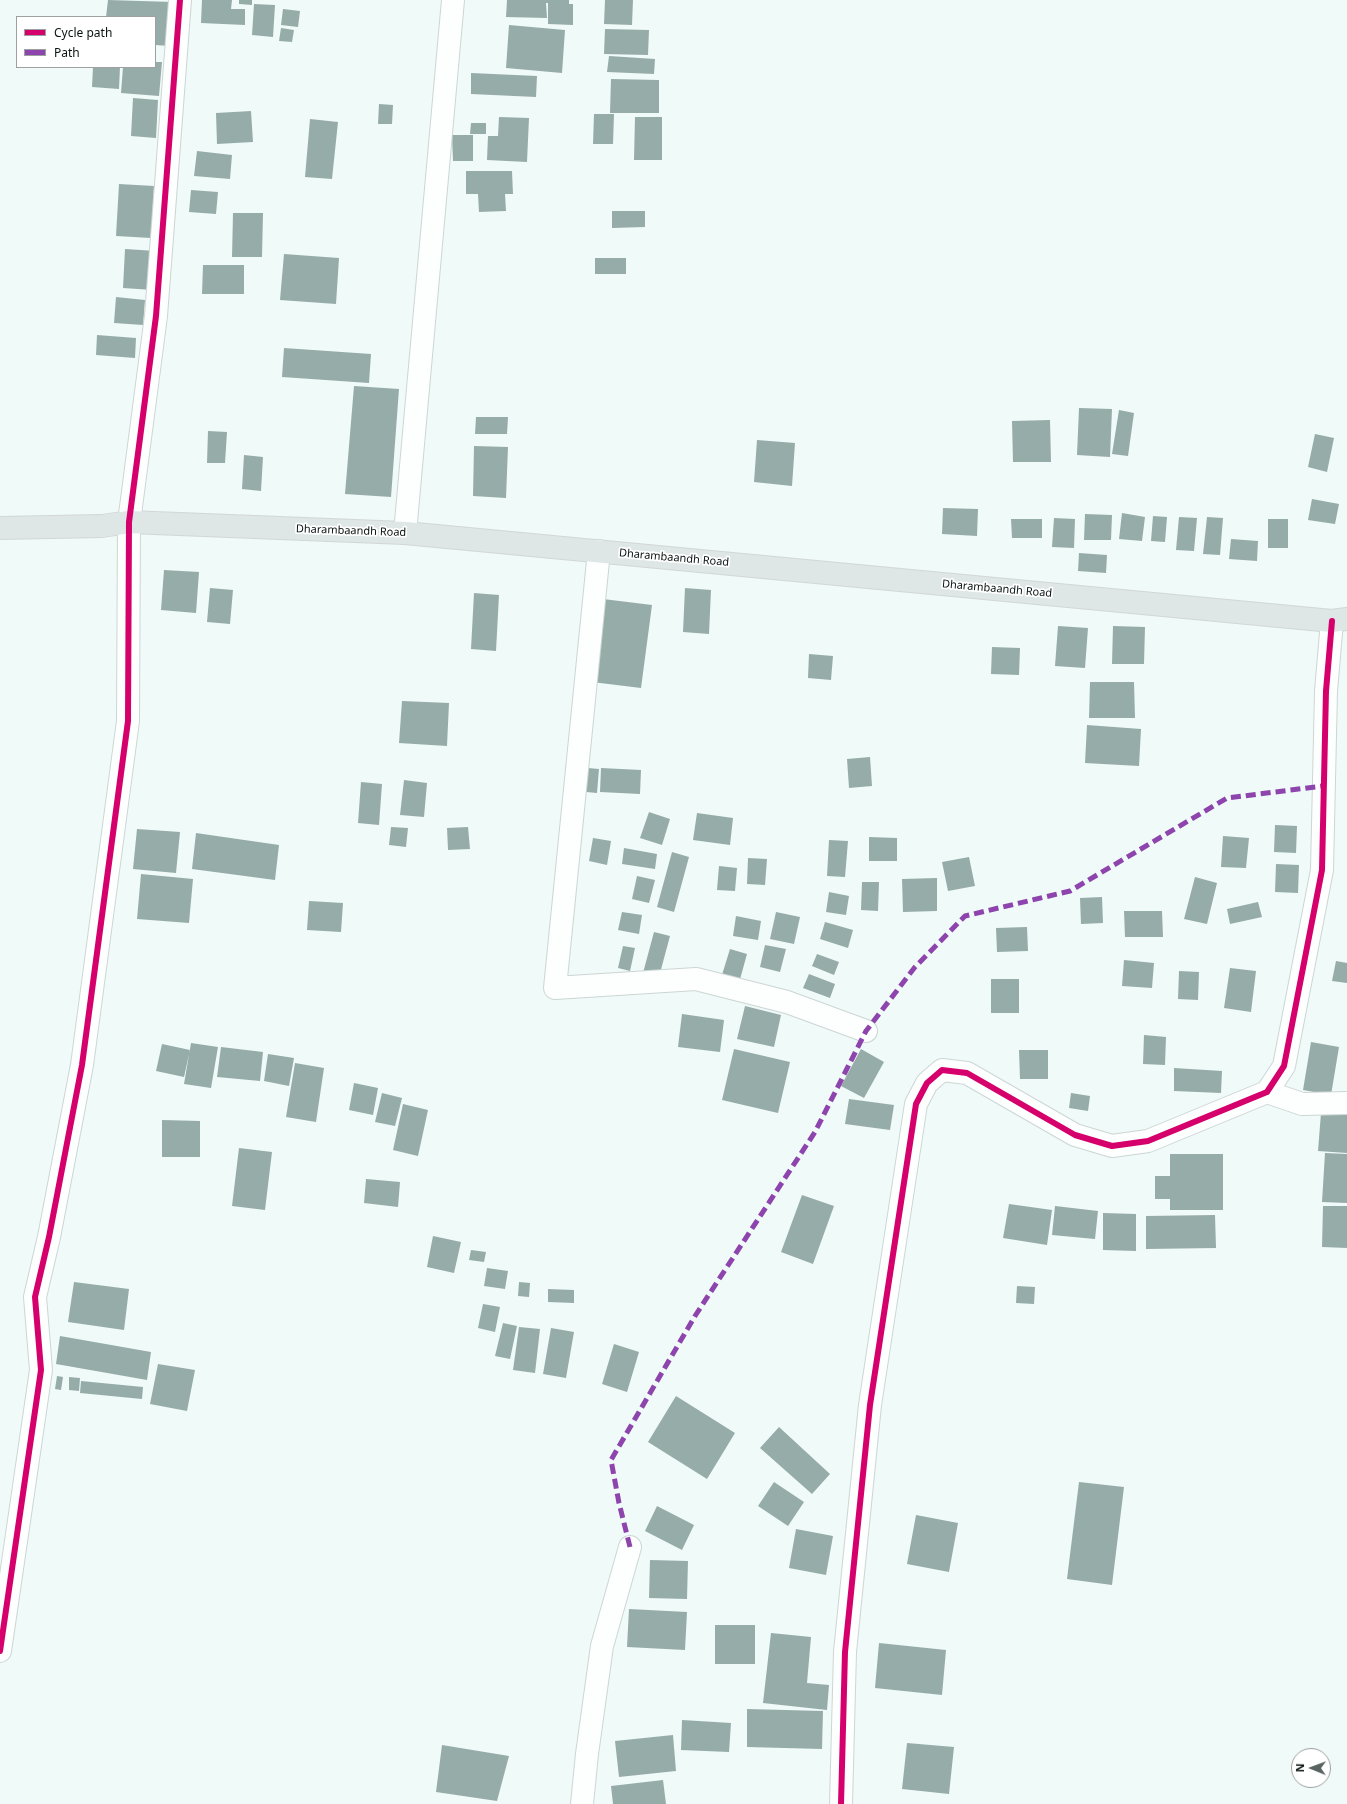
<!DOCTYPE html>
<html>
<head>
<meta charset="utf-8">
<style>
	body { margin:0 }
	#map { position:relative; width:1347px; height:1804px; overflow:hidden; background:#f0faf8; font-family:"Noto Sans",sans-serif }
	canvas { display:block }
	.legend { position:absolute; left:16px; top:16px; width:140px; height:52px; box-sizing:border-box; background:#fff; border:1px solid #9ca09f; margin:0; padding:5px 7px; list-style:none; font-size:12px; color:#081210 }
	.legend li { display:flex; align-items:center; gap:8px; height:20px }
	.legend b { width:20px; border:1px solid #9ca09f }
	.north { position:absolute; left:1291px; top:1748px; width:40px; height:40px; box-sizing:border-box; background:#fff; border:1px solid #9ca09f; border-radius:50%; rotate:271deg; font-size:11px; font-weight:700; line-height:16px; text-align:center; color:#081210 }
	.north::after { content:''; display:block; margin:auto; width:14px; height:18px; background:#596361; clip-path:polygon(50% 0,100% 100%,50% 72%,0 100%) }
</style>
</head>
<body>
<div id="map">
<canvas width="1347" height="1804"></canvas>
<ul class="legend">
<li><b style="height:5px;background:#d6006c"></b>Cycle path</li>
<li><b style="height:5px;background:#8e44ad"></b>Path</li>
</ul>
<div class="north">N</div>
</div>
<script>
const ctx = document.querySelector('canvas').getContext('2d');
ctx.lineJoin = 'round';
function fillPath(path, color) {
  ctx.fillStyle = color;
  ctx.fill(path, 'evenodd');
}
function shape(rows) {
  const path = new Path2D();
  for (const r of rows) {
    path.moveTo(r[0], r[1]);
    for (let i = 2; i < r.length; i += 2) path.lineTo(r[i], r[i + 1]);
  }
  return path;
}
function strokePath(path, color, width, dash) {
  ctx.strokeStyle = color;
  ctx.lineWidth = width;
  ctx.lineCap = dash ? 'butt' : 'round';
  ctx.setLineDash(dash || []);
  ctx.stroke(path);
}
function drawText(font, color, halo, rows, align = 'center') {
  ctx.font = font + ' "Noto Sans",sans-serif';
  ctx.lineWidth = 3.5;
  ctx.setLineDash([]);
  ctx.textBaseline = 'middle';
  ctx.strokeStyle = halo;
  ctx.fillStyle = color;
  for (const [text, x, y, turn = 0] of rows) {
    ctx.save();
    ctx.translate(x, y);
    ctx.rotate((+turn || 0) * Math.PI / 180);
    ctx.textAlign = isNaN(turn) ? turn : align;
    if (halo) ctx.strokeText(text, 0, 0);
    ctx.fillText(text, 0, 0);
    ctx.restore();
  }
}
const building = shape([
	[108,0,173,2,170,46,155,45,155,17,106,17],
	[202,0,232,0,231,9,245,9,245,25,201,23],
	[239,0,252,0,252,5,239,4],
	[507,0,569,0,569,4,573,4,573,25,548,24,548,3,546,3,547,18,506,17],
	[605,0,633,0,632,25,604,24],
	[254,4,275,5,273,37,252,35],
	[283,9,300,11,298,27,281,25],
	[509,25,565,30,562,73,506,68],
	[281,28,294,30,292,42,279,41],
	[605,29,649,30,648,55,604,54],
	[609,56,655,59,654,74,607,72],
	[155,62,162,62,159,96,121,93,123,67,155,67],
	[93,67,120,67,119,89,92,87],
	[471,73,537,76,536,97,471,94],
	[611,79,659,80,659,113,610,113],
	[133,98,158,100,156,138,131,136],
	[379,104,393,105,392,124,378,124],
	[251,111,253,142,217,144,216,113],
	[594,114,614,114,613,144,593,144],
	[499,117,529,118,527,162,487,160,488,136,498,136],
	[635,117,662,117,662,160,634,160],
	[310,119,338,122,332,179,305,177],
	[471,123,486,123,486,134,470,134],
	[452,135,473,135,473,161,453,161],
	[197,151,232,155,230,179,194,176],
	[466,171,512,171,513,194,505,194,506,211,479,212,478,194,466,194],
	[119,184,154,186,151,238,116,236],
	[191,190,218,192,216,214,189,212],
	[612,211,645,211,645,227,612,228],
	[233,213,263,213,262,257,232,257],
	[125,249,156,251,153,290,123,288],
	[284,254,339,258,336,304,280,300],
	[595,258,626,258,626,274,595,274],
	[203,265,244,265,244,294,202,294],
	[116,297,145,300,143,325,114,323],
	[97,335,136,338,135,358,96,355],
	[284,348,371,354,369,383,282,377],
	[354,386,399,389,391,497,345,494],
	[1079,408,1112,409,1110,457,1077,455],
	[1119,410,1134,413,1128,456,1112,454],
	[476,417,508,417,507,434,475,434],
	[1050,420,1051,462,1013,462,1012,421],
	[208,431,227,432,225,463,207,463],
	[1315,434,1334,438,1327,472,1308,467],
	[757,440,795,443,792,486,754,482],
	[474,446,508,447,506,498,473,496],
	[244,455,263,457,261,491,242,489],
	[1312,499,1339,504,1335,524,1308,520],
	[943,508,978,509,977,536,942,534],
	[1122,513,1145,517,1142,541,1119,539],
	[1085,514,1112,515,1111,540,1084,540],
	[1153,516,1167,517,1165,542,1151,541],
	[1179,517,1197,518,1194,551,1176,550],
	[1207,517,1223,518,1220,555,1203,554],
	[1054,518,1075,519,1074,548,1052,547],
	[1011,519,1042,519,1042,538,1012,538],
	[1268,519,1288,519,1288,548,1268,548],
	[1231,539,1258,541,1257,561,1229,559],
	[1079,553,1107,555,1106,573,1078,571],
	[164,570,199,572,196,613,161,610],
	[210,588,233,590,230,624,207,622],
	[685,588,711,590,709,634,683,632],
	[474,593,499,595,496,651,471,649],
	[603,599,652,605,641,688,592,682],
	[1058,626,1088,628,1085,668,1055,666],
	[1113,626,1145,627,1144,664,1112,664],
	[992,647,1020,648,1019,675,991,674],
	[809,654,833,656,831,680,808,678],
	[1090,682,1134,682,1135,718,1089,718],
	[402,701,449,703,447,746,399,743],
	[1087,725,1141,729,1139,766,1085,763],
	[870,757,872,786,849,788,847,759],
	[577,767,599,769,597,793,576,791],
	[601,768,641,770,640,794,600,792],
	[404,780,427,783,424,817,400,815],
	[361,782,382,784,379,825,358,823],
	[649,812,670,819,662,845,640,838],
	[697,813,733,818,730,845,693,840],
	[1275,825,1297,826,1296,853,1274,852],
	[391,827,408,828,406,847,389,845],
	[468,827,470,849,448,850,447,828],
	[137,829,180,832,176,873,133,869],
	[196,833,279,845,275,880,192,869],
	[1223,836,1249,838,1246,868,1221,867],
	[869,837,897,838,897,861,869,861],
	[593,838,611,841,607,865,589,861],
	[829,840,848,841,845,877,827,876],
	[624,848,657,854,655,869,622,864],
	[672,852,689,857,674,912,657,907],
	[969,857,975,886,948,891,942,862],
	[748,858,767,859,765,885,747,884],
	[1276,864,1299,865,1298,893,1275,892],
	[719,866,737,868,735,891,717,890],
	[141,874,193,879,189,923,137,919],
	[637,876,655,880,649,903,632,899],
	[1195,877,1217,883,1207,924,1184,919],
	[937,878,937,911,903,912,902,879],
	[862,882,879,882,878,911,861,910],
	[829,892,849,896,846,915,826,912],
	[1102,897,1103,923,1081,924,1080,898],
	[309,901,343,903,341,932,307,930],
	[1258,902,1262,917,1230,924,1227,909],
	[1124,911,1162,911,1163,937,1125,937],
	[622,912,642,915,639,934,618,930],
	[776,912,800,917,794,944,770,939],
	[736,916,761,921,758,940,733,936],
	[825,922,853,930,848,948,820,939],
	[1027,927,1028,951,997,952,996,928],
	[654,932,670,936,659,977,643,973],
	[765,945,786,949,780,972,760,967],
	[623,946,635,948,630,971,618,968],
	[730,949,747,954,739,983,721,978],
	[817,954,839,962,834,975,812,966],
	[1124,960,1154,963,1152,988,1122,986],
	[1336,961,1347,963,1347,983,1332,981],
	[1230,968,1256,971,1251,1012,1224,1008],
	[1179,971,1199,972,1198,1000,1178,999],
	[809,974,835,984,830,998,803,988],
	[991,979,1019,979,1019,1013,991,1013],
	[745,1006,781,1015,774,1047,737,1039],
	[682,1014,724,1020,720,1052,678,1047],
	[1144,1035,1166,1037,1165,1065,1143,1064],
	[1311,1042,1339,1047,1331,1095,1303,1090],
	[191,1043,218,1047,211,1088,184,1084],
	[162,1044,190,1050,184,1077,156,1071],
	[221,1047,263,1052,260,1081,217,1077],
	[734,1049,790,1062,778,1113,722,1100],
	[861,1049,884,1062,864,1098,841,1086],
	[1019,1050,1048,1050,1048,1079,1020,1079],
	[268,1054,294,1058,289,1086,264,1081],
	[295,1063,324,1068,316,1122,286,1117],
	[1174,1068,1222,1071,1221,1093,1174,1091],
	[354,1083,378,1088,373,1115,349,1110],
	[382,1093,402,1098,395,1126,375,1122],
	[1071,1093,1090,1096,1088,1111,1069,1108],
	[849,1099,894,1105,890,1130,845,1124],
	[403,1104,428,1110,418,1156,393,1150],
	[1321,1113,1347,1115,1347,1153,1318,1151],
	[162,1120,200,1121,200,1157,162,1157],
	[239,1148,272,1152,265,1210,232,1206],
	[1325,1153,1347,1154,1347,1203,1322,1202],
	[1170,1154,1223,1154,1223,1210,1170,1210,1170,1199,1155,1199,1155,1176,1170,1176],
	[366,1179,400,1182,398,1207,364,1203],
	[802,1195,834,1206,813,1264,781,1252],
	[1009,1204,1052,1210,1047,1245,1003,1238],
	[1055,1206,1098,1211,1095,1239,1052,1235],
	[1323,1206,1347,1206,1347,1248,1322,1247],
	[1103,1213,1136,1214,1136,1251,1103,1250],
	[1215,1215,1216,1248,1146,1249,1146,1216],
	[433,1236,461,1242,454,1273,427,1267],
	[471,1250,486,1252,484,1262,469,1260],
	[487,1268,508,1271,505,1289,484,1286],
	[74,1282,129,1289,124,1330,68,1322],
	[519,1282,530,1283,529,1297,518,1296],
	[1017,1286,1035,1287,1034,1304,1016,1303],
	[548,1289,574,1290,574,1303,548,1302],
	[483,1304,500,1307,495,1332,478,1328],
	[503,1323,517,1326,510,1359,495,1356],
	[519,1327,540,1329,535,1373,513,1370],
	[551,1328,574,1332,566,1378,543,1374],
	[60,1336,151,1352,147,1380,56,1364],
	[614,1344,639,1352,627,1392,602,1384],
	[158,1364,195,1370,187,1411,150,1404],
	[57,1376,63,1377,61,1390,55,1389],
	[69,1377,80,1378,79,1391,69,1390],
	[81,1381,143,1387,142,1399,80,1393],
	[676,1396,735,1433,707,1479,648,1442],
	[779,1427,830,1474,812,1494,760,1448],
	[774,1482,804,1502,788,1526,758,1506],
	[1079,1482,1124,1487,1112,1585,1067,1579],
	[657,1506,694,1525,682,1550,645,1531],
	[916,1515,958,1523,949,1572,907,1564],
	[796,1529,833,1536,826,1575,789,1568],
	[650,1560,688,1561,687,1599,649,1598],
	[629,1609,687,1612,685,1650,627,1647],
	[715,1625,755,1625,755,1664,715,1664],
	[771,1633,811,1637,807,1683,829,1685,827,1710,763,1703],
	[879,1643,946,1650,942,1695,875,1688],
	[747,1709,823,1711,822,1749,747,1747],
	[682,1720,731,1723,729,1752,681,1750],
	[673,1735,676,1771,619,1777,615,1741],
	[907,1743,954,1747,949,1794,902,1789],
	[442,1745,509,1756,497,1801,436,1792],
	[663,1780,666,1804,613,1804,611,1786]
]);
const street = shape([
	[405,533,453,0],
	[599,551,555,988,696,979,787,1002,866,1031],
	[1267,1092,1302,1104,1347,1103],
	[0,1651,41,1370,35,1297,49,1237,82,1065,128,721,129,522,156,316,180,0],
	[582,1804,587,1754,602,1646,630,1547],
	[841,1804,845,1652,870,1405,916,1104,927,1083,942,1070,967,1073,1075,1135,1112,1146,1148,1141,1267,1092,1284,1066,1322,870,1326,691,1332,621]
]);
const primary = shape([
	[0,528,102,526,129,522,405,533,1332,621,1347,619]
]);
const quiet = shape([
	[630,1547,619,1503,611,1460,695,1316,815,1132,866,1031,915,967,965,916,1070,891,1227,798,1323,786]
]);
const cycleway = shape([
	[0,1651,41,1370,35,1297,49,1237,82,1065,128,721,129,522,156,316,180,0],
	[841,1804,845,1652,870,1405,916,1104,927,1083,942,1070,967,1073,1075,1135,1112,1146,1148,1141,1267,1092,1284,1066,1322,870,1326,691,1332,621]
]);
const streetNames = [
	["Dharambaandh Road",351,531,2],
	["Dharambaandh Road",674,558,5],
	["Dharambaandh Road",997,589,5]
];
fillPath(building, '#96aca9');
strokePath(street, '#ccd6d4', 24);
strokePath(primary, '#d2d7d6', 24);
strokePath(street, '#fdfefe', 22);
strokePath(primary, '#dee6e6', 22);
strokePath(quiet, '#8e44ad', 5, [10, 5]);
strokePath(cycleway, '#d6006c', 6);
drawText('11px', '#081210', '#fff', streetNames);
</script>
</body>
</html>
